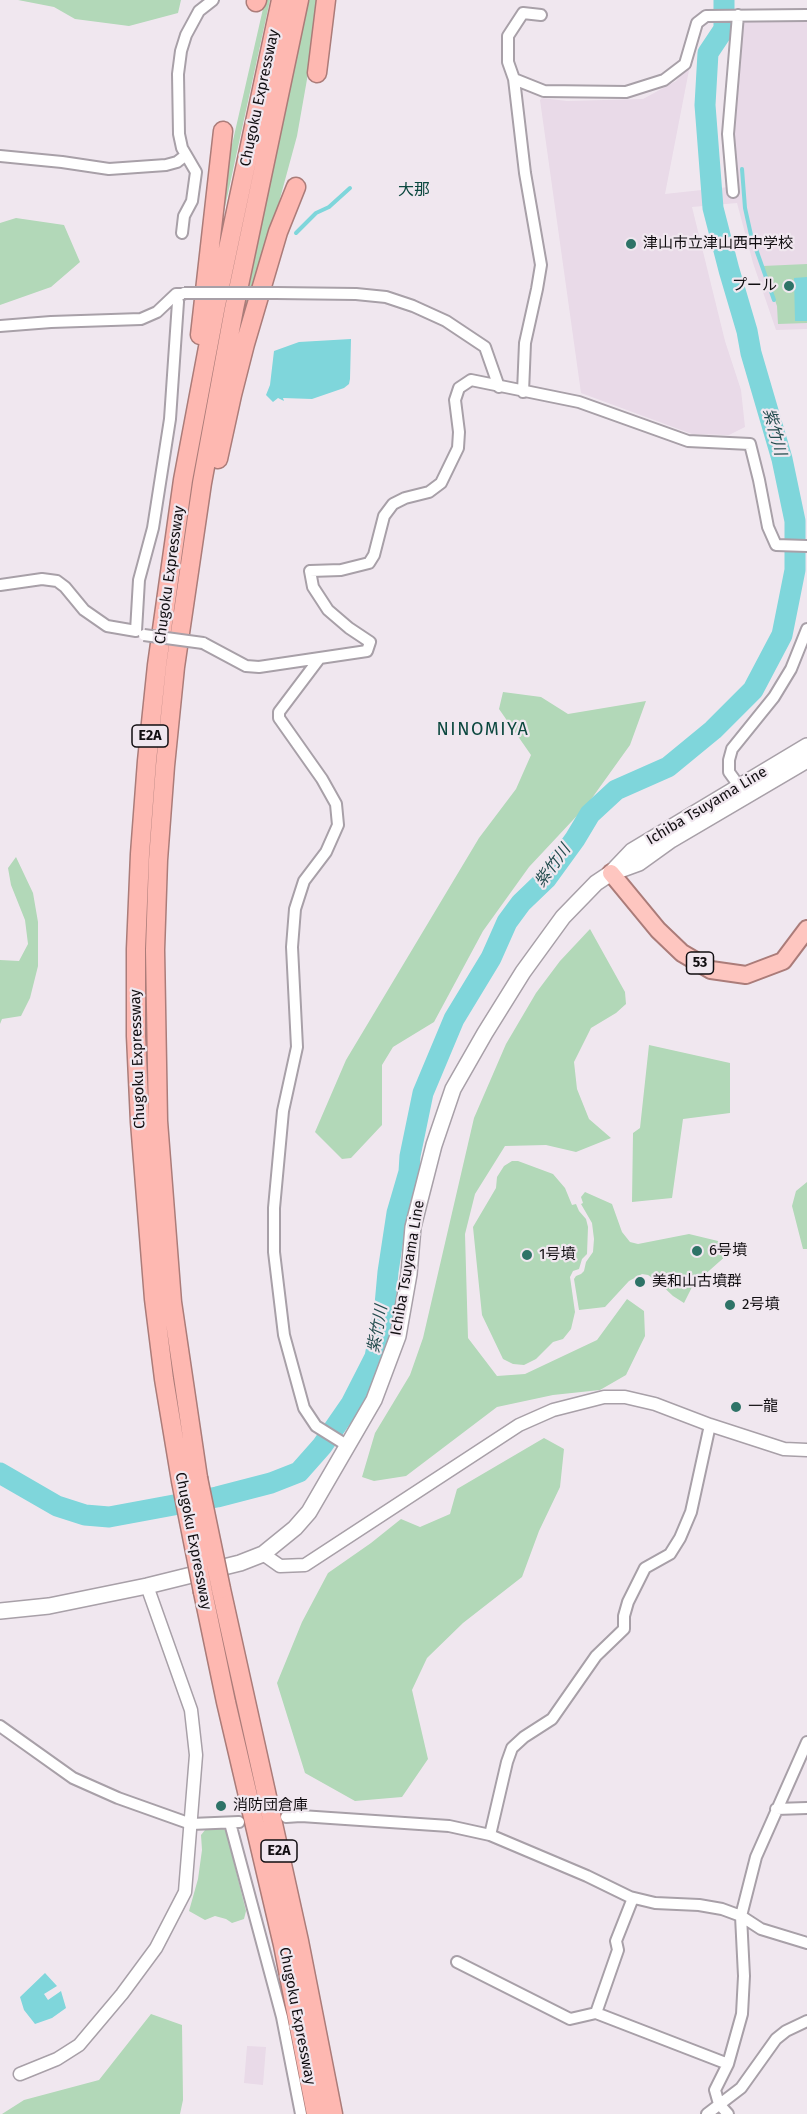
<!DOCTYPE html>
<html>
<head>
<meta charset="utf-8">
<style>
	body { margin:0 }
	canvas { display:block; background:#f0e7ef }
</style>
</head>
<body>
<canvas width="807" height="2114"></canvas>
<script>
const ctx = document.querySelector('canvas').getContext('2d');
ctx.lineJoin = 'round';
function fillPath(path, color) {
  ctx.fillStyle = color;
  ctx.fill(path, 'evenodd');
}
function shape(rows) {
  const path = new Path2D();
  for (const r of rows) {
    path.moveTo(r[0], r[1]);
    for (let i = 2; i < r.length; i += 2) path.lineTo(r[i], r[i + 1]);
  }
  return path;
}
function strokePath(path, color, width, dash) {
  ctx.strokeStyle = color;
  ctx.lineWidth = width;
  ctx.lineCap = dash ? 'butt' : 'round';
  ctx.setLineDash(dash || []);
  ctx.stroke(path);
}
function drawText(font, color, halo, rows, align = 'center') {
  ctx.font = font + ' "Fira Sans","Noto Sans JP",sans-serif';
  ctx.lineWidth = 4.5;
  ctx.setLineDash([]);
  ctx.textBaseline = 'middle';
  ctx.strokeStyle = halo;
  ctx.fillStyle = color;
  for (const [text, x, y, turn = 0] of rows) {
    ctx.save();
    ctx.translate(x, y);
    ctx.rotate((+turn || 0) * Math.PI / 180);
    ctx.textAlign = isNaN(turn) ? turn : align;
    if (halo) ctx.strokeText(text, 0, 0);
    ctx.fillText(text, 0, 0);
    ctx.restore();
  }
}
const built = shape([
	[742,21,807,22,807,329,776,330,753,263,737,203,692,207,725,341,741,390,745,427,729,435,692,434,581,393,540,100,542,98,567,101,643,99,676,81,690,65,665,194,729,187],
	[247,2046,266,2047,263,2085,244,2083]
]);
const green = shape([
	[18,0,181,0,178,13,129,26,75,19,54,7],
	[265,0,270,0,218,239,226,171],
	[307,0,321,0,297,136,229,386],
	[16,218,64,225,80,262,51,287,0,305,0,223],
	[807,264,807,323,778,324,777,306,763,266],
	[503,692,541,697,568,714,646,701,630,745,587,805,529,867,483,931,434,1022,393,1047,382,1065,382,1125,351,1158,342,1159,315,1132,346,1060,479,838,516,789,531,755,499,709],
	[16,857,33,893,38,922,38,966,30,998,21,1016,2,1019,0,1024,0,960,19,961,28,944,25,920,11,885,8,868],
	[590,929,625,992,626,1004,616,1013,591,1028,574,1062,577,1089,589,1119,611,1138,576,1152,546,1145,505,1146,475,1194,465,1234,468,1338,497,1376,525,1374,597,1340,627,1299,644,1311,645,1336,626,1375,600,1390,553,1395,497,1407,406,1476,374,1481,362,1477,375,1433,410,1375,423,1338,474,1118,506,1044,536,993,560,961],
	[649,1045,730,1063,730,1113,683,1119,672,1198,632,1202,633,1133,640,1128],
	[512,1161,518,1161,553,1174,565,1188,572,1205,576,1204,579,1211,586,1219,588,1227,587,1254,582,1259,579,1269,573,1271,570,1277,575,1312,571,1329,563,1339,553,1342,536,1359,524,1365,513,1364,503,1359,482,1315,474,1237,473,1227,496,1188,497,1177,504,1166],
	[807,1182,807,1249,803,1249,792,1206,796,1191],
	[585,1192,612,1204,622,1232,630,1242,638,1244,689,1234,718,1241,728,1254,693,1285,684,1303,673,1296,657,1281,648,1275,642,1274,629,1281,605,1307,579,1310,574,1279,576,1276,581,1274,584,1271,586,1262,593,1252,594,1239,592,1223,581,1204,583,1203,581,1197],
	[544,1438,564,1449,560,1487,539,1531,522,1577,463,1623,427,1658,412,1690,428,1759,402,1797,355,1801,305,1773,277,1683,302,1622,328,1573,371,1543,401,1519,420,1527,450,1514,457,1489],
	[222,1828,226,1831,246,1911,244,1919,232,1923,226,1919,215,1916,205,1920,189,1911,198,1879,202,1850,201,1835,205,1830],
	[151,2014,182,2025,183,2100,180,2114,2,2114,24,2100,99,2080]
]);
const water = shape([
	[807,277,807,321,795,321,794,278],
	[351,339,350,379,349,384,344,388,312,399,283,398,284,401,278,398,273,402,266,395,270,385,274,351,299,342],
	[45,1973,57,1986,44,1994,48,2000,61,1991,66,2008,52,2018,35,2024,24,2010,20,1997]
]);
const stream = shape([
	[742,169,745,208,751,235,774,300],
	[296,233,316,213,329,207,350,188]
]);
const river = shape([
	[0,1473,57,1506,85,1515,109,1517,217,1497,271,1483,299,1472,322,1446,351,1404,375,1357,385,1305,388,1272,397,1213,409,1172,410,1156,423,1093,454,1019,491,958,507,922,521,903,546,879,575,839,590,814,616,790,668,767,713,730,753,690,782,635,795,570,795,521,782,459,751,353,747,331,729,270,713,208,705,105,708,53,724,29,724,0]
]);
const minor = shape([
	[541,15,523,13,508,36,508,62,514,79,544,91,626,92,664,80,685,64,697,23,706,16,807,15],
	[514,79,525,173,541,265,537,289,525,343,523,392],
	[0,156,62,162,109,169,166,165,177,162,186,155],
	[733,192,728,134,738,15],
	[182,233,184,216,192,201,196,172,182,148,179,134,178,74,181,51,186,35,199,11,213,0],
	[276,293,356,294,386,297,413,306,446,321,485,347,499,387],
	[0,326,51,322,141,319,157,312,176,294,183,294],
	[0,585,42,579,57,581,65,587,84,610,107,626,136,631,139,580,153,528,170,419,178,302,176,294],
	[203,643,246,666,259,667,367,651,370,642,349,628,328,610,313,587,310,571,341,570,369,563,374,555,384,516,393,504,405,498,429,492,441,483,458,448,459,432,455,400,459,388,471,380,579,402,688,441,750,444,759,480,768,527,776,545,807,546],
	[319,659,279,712,279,718,322,779,336,804,338,825,326,852,304,881,295,909,292,947,297,1047,283,1111,274,1208,274,1252,284,1335,304,1408,316,1426,348,1446],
	[742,790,729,772,729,760,732,749,774,697,791,669,807,629],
	[0,1726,73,1778,118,1798,191,1824,239,1822],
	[776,1809,807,1808],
	[286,1817,301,1816,449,1826,490,1835,587,1876,630,1897,655,1903,699,1905,722,1909,741,1916,761,1929,807,1943],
	[230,1823,282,2017,301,2114],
	[490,1835,507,1762,512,1748,524,1737,552,1719,596,1656,624,1629,624,1616,628,1602,645,1568,670,1554,680,1538,691,1512,710,1425],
	[457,1962,570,2019,596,2013,618,1950,616,1941,633,1898],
	[596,2013,728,2064],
	[707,2114,741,2088,776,2039,786,2031,807,2021],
	[728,2114,719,2104,715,2090,728,2064,742,2014,744,1976,741,1916,756,1857,807,1742]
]);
const tertiary = shape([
	[263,1554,280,1566,305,1565,519,1425,553,1410,604,1397,625,1397,655,1404,710,1425,784,1449,807,1450],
	[20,2074,57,2059,79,2045,122,1994,156,1948,185,1892,196,1755,191,1710,147,1586]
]);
const secondary = shape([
	[617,871,639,863,671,840,807,760],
	[0,1611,49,1606,147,1586,240,1563,263,1554,295,1528,309,1512,374,1400,398,1336,409,1274,413,1227,434,1145,453,1089,485,1033,523,972,563,917,596,883,611,873,632,851,807,746]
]);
const trunk = shape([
	[611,873,658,930,682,953,711,970,746,975,783,961,807,929]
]);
const motorway = shape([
	[256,2,257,0],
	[317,73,326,0],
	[200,335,223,131],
	[218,459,232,395,245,344,278,232,296,187],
	[198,1478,172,1302,158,1121,155,950,158,860,165,766,175,667,202,483,234,309,299,0],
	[181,1481,164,1379,154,1299,140,1122,136,1036,136,949,140,854,147,761,157,665,183,480,216,305,281,0],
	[221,1589,299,1941,333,2114],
	[203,1592,226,1702,283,1945,316,2114]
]);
const minorBridge = shape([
	[184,293,276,293],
	[144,635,203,643]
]);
const motorwayBridge = shape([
	[198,1478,221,1589],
	[181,1481,203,1592]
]);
const markers = [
	[631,244,6,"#2e7367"],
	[789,286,6,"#2e7367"],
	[697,1251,6,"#2e7367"],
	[527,1255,6,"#2e7367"],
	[640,1282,6,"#2e7367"],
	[730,1305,6,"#2e7367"],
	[736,1407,6,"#2e7367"],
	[221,1806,6,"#2e7367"]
];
const shields = [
	[150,736,36],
	[700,963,27],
	[279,1851,36]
];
const shieldNames = [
	["E2A",150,736],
	["53",700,963],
	["E2A",279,1851]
];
const streetNames = [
	["Chugoku Expressway",260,98,-78],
	["Chugoku Expressway",170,575,-82],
	["Ichiba Tsuyama Line",707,806,-31],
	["Chugoku Expressway",138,1059,-92],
	["Ichiba Tsuyama Line",408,1268,-80],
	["Chugoku Expressway",193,1541,79],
	["Chugoku Expressway",297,2016,79]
];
const poiNames = [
	["津山市立津山西中学校",643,244],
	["プール",777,286,"right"],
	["6号墳",709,1251],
	["1号墳",539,1255],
	["美和山古墳群",652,1282],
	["2号墳",742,1305],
	["一龍",748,1407],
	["消防団倉庫",233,1806]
];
const neighbourhoodNames = [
	["大那",414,191]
];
const waterNames = [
	["紫竹川",774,432,75],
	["紫竹川",553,866,-54],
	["紫竹川",378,1329,-80]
];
const quarterNames = [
	["NINOMIYA",483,730]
];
fillPath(built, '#e9dae8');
fillPath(green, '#b2d8b8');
fillPath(water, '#7fd6db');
strokePath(stream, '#7fd6db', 4);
strokePath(river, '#7fd6db', 21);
strokePath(minor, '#a8a0a8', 14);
strokePath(tertiary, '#a8a0a8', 15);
strokePath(secondary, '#a8a0a8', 18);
strokePath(trunk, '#ab7c79', 20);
strokePath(motorway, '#ab7c79', 21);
strokePath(minor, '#fff', 10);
strokePath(tertiary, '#fff', 12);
strokePath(secondary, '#fff', 15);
strokePath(trunk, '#fec6c0', 16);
strokePath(motorway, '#feb8b1', 18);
strokePath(minorBridge, '#a8a0a8', 14, []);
strokePath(motorwayBridge, '#ab7c79', 21, []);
strokePath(minorBridge, '#fff', 10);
strokePath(motorwayBridge, '#feb8b1', 18);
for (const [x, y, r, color] of markers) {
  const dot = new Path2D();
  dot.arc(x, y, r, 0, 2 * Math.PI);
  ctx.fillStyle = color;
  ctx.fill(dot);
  strokePath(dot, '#f0e7ef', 2);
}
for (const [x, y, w] of shields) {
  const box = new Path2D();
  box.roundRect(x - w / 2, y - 11, w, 22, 4.5);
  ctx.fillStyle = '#f0e7ef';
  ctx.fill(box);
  strokePath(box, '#110e11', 1.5);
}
drawText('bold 14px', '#110e11', null, shieldNames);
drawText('15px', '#110e11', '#f0e7ef', streetNames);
drawText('15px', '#110e11', '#f0e7ef', poiNames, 'left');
drawText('16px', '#0c483f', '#f0e7ef', neighbourhoodNames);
drawText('italic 16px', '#244d4f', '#f0e7ef', waterNames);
ctx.letterSpacing = '1.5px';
drawText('18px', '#0c483f', '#f0e7ef', quarterNames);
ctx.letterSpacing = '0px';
</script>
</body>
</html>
